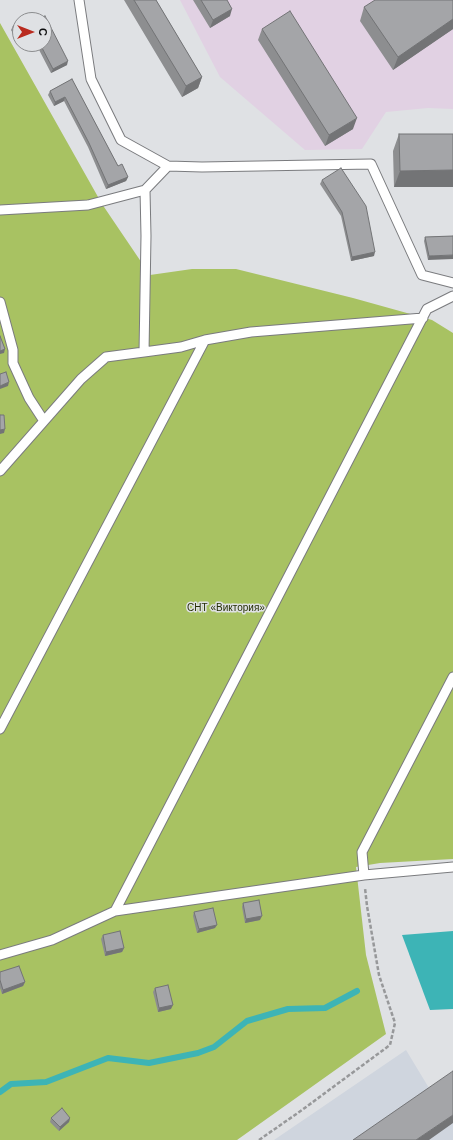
<!DOCTYPE html>
<html>
<head>
<meta charset="utf-8">
<style>
	body { margin:0 }
	#map { position:relative; width:453px; height:1140px; overflow:hidden; background:#dfe1e4; font-family:Helvetica,sans-serif }
	canvas { display:block }
	.north { position:absolute; left:12px; top:12px; width:40px; height:40px; box-sizing:border-box; background:#dfe1e4; border:1px solid #8b8c8e; border-radius:50%; rotate:90deg; font-size:11px; font-weight:700; line-height:16px; text-align:center; color:#0d0d0e }
	.north::after { content:''; display:block; margin:auto; width:14px; height:18px; background:#b92b1f; clip-path:polygon(50% 0,100% 100%,50% 72%,0 100%) }
</style>
</head>
<body>
<div id="map">
<canvas width="453" height="1140"></canvas>
<div class="north">С</div>
</div>
<script>
const ctx = document.querySelector('canvas').getContext('2d');
ctx.lineJoin = 'round';
function fillPath(path, color) {
  ctx.fillStyle = color;
  ctx.fill(path, 'evenodd');
}
function shape(rows) {
  const path = new Path2D();
  for (const r of rows) {
    path.moveTo(r[0], r[1]);
    for (let i = 2; i < r.length; i += 2) path.lineTo(r[i], r[i + 1]);
  }
  return path;
}
function strokePath(path, color, width, dash) {
  ctx.strokeStyle = color;
  ctx.lineWidth = width;
  ctx.lineCap = dash ? 'butt' : 'round';
  ctx.setLineDash(dash || []);
  ctx.stroke(path);
}
function drawText(font, color, halo, rows, align = 'center') {
  ctx.font = font + ' Helvetica,sans-serif';
  ctx.lineWidth = 3;
  ctx.setLineDash([]);
  ctx.textBaseline = 'middle';
  ctx.strokeStyle = halo;
  ctx.fillStyle = color;
  for (const [text, x, y, turn = 0] of rows) {
    ctx.save();
    ctx.translate(x, y);
    ctx.rotate((+turn || 0) * Math.PI / 180);
    ctx.textAlign = isNaN(turn) ? turn : align;
    if (halo) ctx.strokeText(text, 0, 0);
    ctx.fillText(text, 0, 0);
    ctx.restore();
  }
}
const built = shape([
	[406,1050,432,1093,453,1079,453,1140,274,1140]
]);
const education = shape([
	[180,0,453,0,453,109,428,108,386,112,362,149,305,150,220,77]
]);
const green = shape([
	[0,23,102,204,150,275,192,269,236,269,353,298,432,320,453,333,453,859,380,863,356,867,366,955,386,1034,237,1140,0,1140]
]);
const water = shape([
	[453,931,453,1009,430,1010,402,935]
]);
const stream = shape([
	[0,1092,11,1084,46,1082,108,1058,149,1063,198,1053,214,1047,247,1021,288,1009,325,1008,357,991]
]);
const path = shape([
	[259,1140,302,1110,390,1045,395,1023,379,975,367,906,365,888]
]);
const lane = shape([
	[79,0,91,79,121,140,168,166,202,167,371,164,422,275,453,283],
	[0,210,88,205,145,190,168,166],
	[453,296,427,309,115,911,364,875,453,867],
	[0,302,13,350,13,363,29,398,44,421],
	[144,352,181,347,205,340],
	[0,471,81,379,106,357,144,352,146,236,145,190],
	[0,729,205,340,251,332,423,318],
	[364,875,362,852,453,677],
	[0,955,52,940,115,911]
]);
const wall = shape([
	[124,0,156,0,202,77,198,88,182,97],
	[193,0,227,0,230,16,210,28],
	[453,0,453,29,393,70,360,21,364,7],
	[20,22,20,43,19,44,11,30,13,26],
	[262,29,353,129,325,146,258,40],
	[36,44,44,44,67,65,51,73],
	[72,79,118,166,128,177,126,181,106,189,88,147,64,101,54,106,48,95,50,91],
	[399,134,453,134,453,187,394,187,393,151],
	[322,180,374,256,351,261,341,216,320,184],
	[453,236,428,260,424,241,425,237],
	[243,903,260,920,245,923,242,907],
	[194,912,215,928,197,933,193,916],
	[103,935,124,948,122,952,105,956,101,939],
	[0,972,25,982,23,986,2,994,0,988],
	[155,988,171,1009,158,1012,153,992],
	[51,1118,70,1118,69,1122,59,1131,50,1122]
]);
const shadedWall = shape([
	[232,9,230,16,210,28,213,20],
	[453,19,453,29,393,70,398,57],
	[68,61,67,65,51,73,53,69],
	[202,77,198,88,182,97,186,86],
	[65,97,64,101,54,106,55,102],
	[357,118,353,129,325,146,329,135],
	[453,170,453,187,394,187,400,171],
	[128,177,126,181,106,189,108,185],
	[375,252,374,256,351,261,352,257],
	[453,255,453,259,428,260,429,256],
	[5,349,4,353,0,354,0,351],
	[9,382,8,386,0,389,0,386],
	[5,429,4,433,0,434,0,430],
	[262,916,260,920,245,923,246,919],
	[217,925,215,928,197,933,199,929],
	[124,948,122,952,105,956,106,952],
	[25,982,23,986,2,994,3,990],
	[173,1005,171,1009,158,1012,159,1008],
	[453,1115,453,1123,429,1140,416,1140],
	[70,1118,69,1122,59,1131,60,1127]
]);
const building = shape([
	[134,0,156,0,202,77,186,86,134,0],
	[201,0,227,0,232,9,213,20,201,0],
	[375,0,453,0,453,19,398,57,364,7,375,0],
	[290,11,357,118,329,135,262,29,290,11],
	[45,16,68,61,53,69,40,44,44,44,44,20,37,20,45,16],
	[20,22,20,40,13,26,20,22],
	[72,79,118,166,122,164,128,177,108,185,89,143,65,97,55,102,50,91,72,79],
	[399,134,453,134,453,170,400,171,399,134],
	[341,168,366,206,375,252,352,257,342,212,322,180,341,168],
	[453,236,453,255,429,256,425,237,453,236],
	[0,336,5,349,0,351,0,336],
	[6,372,9,382,0,386,0,374,6,372],
	[0,415,4,415,5,429,0,430,0,415],
	[259,900,262,916,246,919,243,903,259,900],
	[213,908,217,925,199,929,194,912,213,908],
	[120,931,124,948,106,952,103,935,120,931],
	[19,966,25,982,3,990,0,980,0,972,19,966],
	[168,985,173,1005,159,1008,155,988,168,985],
	[453,1071,453,1115,416,1140,353,1140,453,1071],
	[62,1108,70,1118,60,1127,51,1118,62,1108]
]);
const parkNames = [
	["СНТ «Виктория»",226,608]
];
fillPath(built, '#cfd5de');
fillPath(education, '#e1d1e3');
fillPath(green, '#a8c262');
fillPath(water, '#3db4b6');
strokePath(stream, '#3db4b6', 6);
strokePath(lane, '#7a7b7e', 11);
strokePath(path, '#97989a', 2.5, [4, 2]);
strokePath(lane, '#fff', 9);
fillPath(wall, '#8d8e90');
fillPath(shadedWall, '#737476');
fillPath(building, '#a4a5a8');
strokePath(building, '#737476', 1);
drawText('10px', '#242e03', '#dfe1e4', parkNames);
</script>
</body>
</html>
